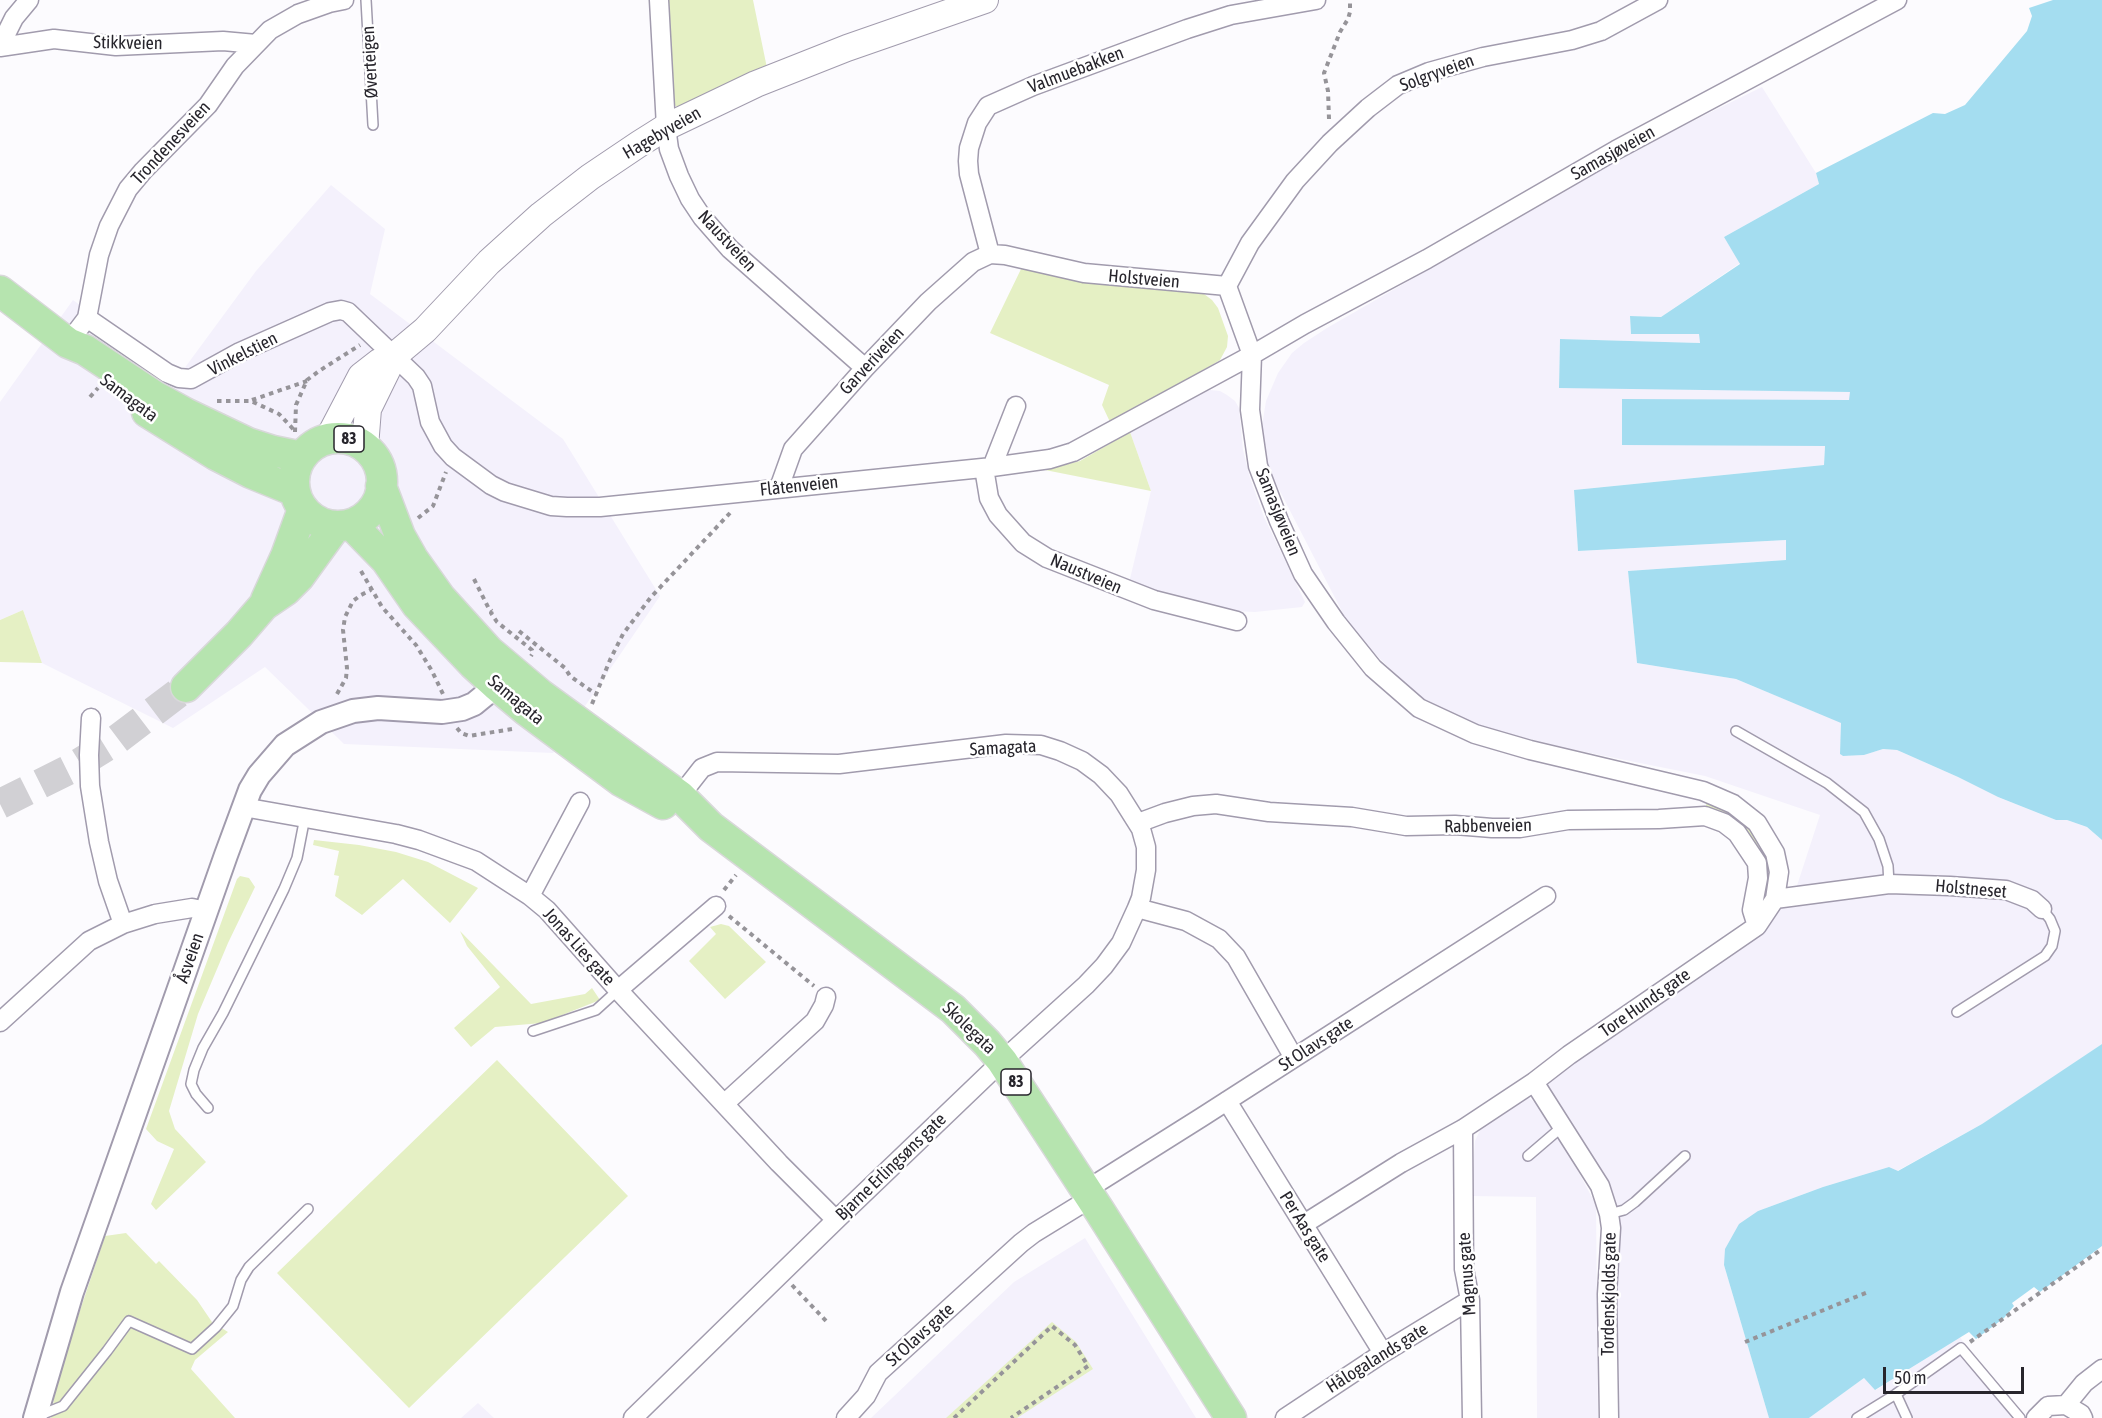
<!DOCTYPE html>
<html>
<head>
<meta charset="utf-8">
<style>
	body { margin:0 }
	#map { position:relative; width:2102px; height:1418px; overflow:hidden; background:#fcfbfe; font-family:"Asap Condensed",sans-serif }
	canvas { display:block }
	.scale { position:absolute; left:1883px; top:1367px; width:141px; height:27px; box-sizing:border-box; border:3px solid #27252c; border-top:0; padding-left:8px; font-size:18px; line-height:21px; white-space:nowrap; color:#27252c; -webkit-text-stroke:4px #fff; paint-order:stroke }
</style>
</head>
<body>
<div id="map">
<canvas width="2102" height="1418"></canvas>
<div class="scale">50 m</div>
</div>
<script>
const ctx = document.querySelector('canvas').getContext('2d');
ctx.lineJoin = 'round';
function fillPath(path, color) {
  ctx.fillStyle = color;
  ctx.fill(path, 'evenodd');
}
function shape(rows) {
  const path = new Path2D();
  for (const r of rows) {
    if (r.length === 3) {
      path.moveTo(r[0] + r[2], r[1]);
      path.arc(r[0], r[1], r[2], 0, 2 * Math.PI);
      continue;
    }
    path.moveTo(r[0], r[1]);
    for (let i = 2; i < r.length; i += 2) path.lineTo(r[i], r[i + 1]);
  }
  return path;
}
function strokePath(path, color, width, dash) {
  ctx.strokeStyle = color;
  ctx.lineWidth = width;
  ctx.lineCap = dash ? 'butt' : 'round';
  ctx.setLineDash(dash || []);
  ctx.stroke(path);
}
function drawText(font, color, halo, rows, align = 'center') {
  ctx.font = font + ' "Asap Condensed",sans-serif';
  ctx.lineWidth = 5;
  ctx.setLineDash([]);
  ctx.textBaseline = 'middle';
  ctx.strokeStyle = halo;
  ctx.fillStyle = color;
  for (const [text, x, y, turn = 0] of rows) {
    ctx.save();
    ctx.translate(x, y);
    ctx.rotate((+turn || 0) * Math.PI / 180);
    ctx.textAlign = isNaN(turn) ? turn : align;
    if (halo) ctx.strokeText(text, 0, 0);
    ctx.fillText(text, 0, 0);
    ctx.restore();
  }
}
const built = shape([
	[1762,87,1816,173,1819,184,1724,237,1740,263,1661,317,1630,316,1631,334,1699,334,1700,343,1560,339,1559,387,1850,392,1850,400,1622,400,1623,445,1825,445,1824,465,1574,490,1578,551,1786,540,1786,560,1628,571,1637,663,1736,679,1842,723,1840,754,1843,756,1864,755,1883,749,1897,750,1958,777,1998,797,2056,820,2067,820,2087,827,2102,840,2102,1044,1982,1124,1897,1171,1889,1167,1823,1187,1758,1211,1724,1265,1769,1418,1615,1418,1609,1227,1568,1123,1536,1085,1662,990,1792,901,1820,815,1705,776,1570,749,1470,724,1421,699,1362,641,1348,623,1270,472,1264,448,1262,426,1266,401,1278,373,1292,353,1304,343,1327,328,1650,142],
	[331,185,385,229,370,294,563,439,660,596,553,753,344,744,265,667,173,728,42,663,23,610,0,620,0,402,73,300,178,377,256,271],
	[1210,390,1220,391,1227,395,1235,401,1239,408,1243,450,1250,478,1264,517,1305,602,1302,607,1255,612,1230,611,1180,599,1129,583,1151,491,1130,432,1201,393],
	[1529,1098,1540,1106,1569,1154,1596,1205,1598,1418,1537,1418,1536,1197,1471,1196,1475,1141,1481,1128,1487,1122,1523,1099],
	[1085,1238,1196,1418,871,1418,1014,1282],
	[1960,1337,2014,1418,1809,1418,1864,1378,1876,1390],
	[478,1403,494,1418,461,1418]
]);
const green = shape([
	[666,0,753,0,767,68,678,107,672,104],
	[1022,267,1195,291,1204,294,1212,300,1218,308,1228,336,1227,347,1220,360,1212,365,1110,422,1102,405,1109,385,990,333],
	[1130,432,1151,491,1045,470,1080,461],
	[23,610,42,663,0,662,0,620],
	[1707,800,1718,804,1745,824,1754,836,1765,861,1766,880,1752,839,1744,830,1705,811],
	[314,840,359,845,396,852,428,862,478,888,450,923,403,879,362,915,335,896,339,876,334,875,339,851,313,845],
	[240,876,249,878,255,887,228,943,198,1014,169,1111,175,1129,206,1162,156,1210,151,1204,174,1149,157,1141,146,1129,237,879],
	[721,924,729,926,766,962,725,999,689,961,716,934,710,927],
	[460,931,531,1004,585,994,592,988,600,1000,542,1023,495,1027,471,1047,454,1028,500,987,467,946],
	[497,1060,628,1196,409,1408,277,1273],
	[126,1233,156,1264,159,1261,197,1300,212,1322,228,1332,195,1360,191,1369,235,1418,51,1418,57,1379,105,1236],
	[1052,1322,1076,1342,1093,1369,1017,1418,946,1418]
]);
const water = shape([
	[2053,0,2102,0,2102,840,2087,827,2067,820,2056,820,1998,797,1958,777,1897,750,1883,749,1864,755,1843,756,1840,754,1841,723,1736,679,1637,663,1628,571,1786,560,1786,540,1578,551,1574,490,1824,465,1825,446,1622,445,1622,399,1849,400,1850,392,1559,388,1560,339,1700,343,1699,334,1631,334,1630,316,1661,317,1740,264,1724,237,1819,184,1816,173,1933,113,1945,114,1965,105,2027,31,2032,16,2029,8],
	[2102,1044,2102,1246,2040,1292,2034,1287,2012,1303,2014,1306,2004,1318,1976,1339,1969,1332,1875,1390,1864,1378,1809,1418,1769,1418,1724,1265,1725,1249,1739,1224,1758,1211,1823,1187,1889,1167,1898,1171,1982,1124]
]);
const trunkTunnel = shape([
	[0,804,70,769,115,741,186,687]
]);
const path = shape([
	[1329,119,1328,91,1324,73,1340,32,1348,19,1350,12,1350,0],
	[90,397,98,388],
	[252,400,307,381],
	[217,401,251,401,279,414,295,431],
	[295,432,296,405,307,380,319,371,360,345],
	[418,518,433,506,446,472],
	[361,571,382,607,416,645,432,671,443,694],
	[474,579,489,609,492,611],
	[492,611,491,613,497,622,532,650,533,653,531,656],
	[519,631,565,668,570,676,597,695],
	[337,694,346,678,347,668,343,630,345,617,353,601,361,595,371,590],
	[592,704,610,660,623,634,651,597,730,513],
	[457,728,461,733,469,736,512,729],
	[724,890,736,875],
	[729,916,814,986],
	[792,1285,826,1321],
	[1745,1342,1868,1292],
	[1970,1342,2102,1249],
	[954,1418,1052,1326,1075,1345,1088,1366,1011,1418]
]);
const service = shape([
	[366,0,373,125],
	[1736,731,1827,783,1864,812,1879,839,1888,866,1889,884],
	[1957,1012,2045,956,2052,946,2055,931,2050,919,2042,909],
	[533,1031,596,1010,618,990],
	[208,1108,196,1094,191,1084,194,1070,203,1048,223,1013,284,889,297,858,305,817],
	[1528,1156,1563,1126],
	[1609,1214,1624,1210,1635,1202,1685,1156],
	[1896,1394,1961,1348,2020,1418],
	[38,1416,63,1406,107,1351,129,1321,192,1349,216,1327,233,1306,241,1280,249,1267,308,1209],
	[1857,1418,1896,1394,1907,1418]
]);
const minor = shape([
	[659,0,666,127,669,149,679,176,690,199,702,217,730,249,865,368],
	[0,46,14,18,29,0],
	[0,47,54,39,116,46,223,41,256,44],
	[990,254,969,174,968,161,969,148,977,123,988,106,1033,86,1187,29,1231,15,1316,0],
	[1227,286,1250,243,1295,181,1330,143,1368,108,1398,85,1429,72,1483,57,1572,40,1601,31,1658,0],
	[87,318,167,373,179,378,191,379,240,352,330,312,341,310,348,312,416,377,422,386,430,422,443,446,453,457,491,485,505,492,551,506,567,507,600,507,992,467,1050,459,1073,452,1252,355,1305,324,1427,259,1616,150,1897,0],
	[68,343,87,318,99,255,109,226,128,189,143,171,208,105,235,66,270,30,298,14,329,3,344,0],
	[992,467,1016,406],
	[984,468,989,498,998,515,1023,543,1047,558,1154,600,1237,621],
	[779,488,793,449,865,368,928,302,973,262,990,254,1005,255,1084,273,1227,286,1252,355,1250,410,1258,466,1279,521,1303,574,1336,622,1373,668,1419,708,1475,734,1530,750,1703,791,1733,804,1757,823,1775,853,1779,872,1775,899,1757,926,1569,1055,1534,1082,1463,1129,1401,1163,1304,1224],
	[91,718,89,755,90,786,99,842,108,881,123,924],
	[680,796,702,768,717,762,839,764,1006,744,1041,745,1060,751,1082,761,1101,775,1119,794,1141,829,1146,847,1146,870,1141,898,1137,908,1186,921,1219,939,1236,957,1294,1058],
	[243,807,396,834,419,840,476,861,530,896,547,910,618,990,779,1163,836,1220],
	[1138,823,1165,813,1193,806,1216,804,1269,812,1352,817,1406,826,1455,825,1492,828,1520,828,1568,820,1659,819,1705,816,1724,823,1737,833,1757,863,1758,878,1752,910,1757,926],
	[530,896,580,802],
	[1775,899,1889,884,1950,886,2006,890,2032,900,2042,909],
	[618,990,716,906],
	[0,1022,89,941,123,924,155,914,192,908,206,911],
	[1534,1082,1600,1186,1609,1214,1611,1228,1607,1294,1609,1418],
	[1227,1101,1383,1353],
	[724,1104,815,1021,824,1005,826,997],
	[1463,1129,1464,1269,1470,1300,1472,1418],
	[1086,1190,1202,1117,1546,896],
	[2066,1405,2084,1383,2102,1369],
	[633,1418,836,1220,1002,1061,1086,985,1104,966,1121,943,1137,908],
	[846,1418,866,1396,878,1373,1021,1243,1034,1233,1091,1198],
	[1285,1418,1383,1353,1470,1300],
	[2036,1418,2048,1406,2066,1405,2081,1414,2083,1418]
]);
const tertiary = shape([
	[35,1418,72,1292,226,855,250,790,259,775,285,745,321,722,353,711,378,708,442,712,462,709,474,704,485,695,506,673]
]);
const secondary = shape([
	[328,439,361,376,379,362,394,356,425,330,489,262,541,215,590,177,639,144,666,127,756,84,847,48,985,0],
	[365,447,368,409,394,356]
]);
const trunk = shape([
	[0,291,68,343,85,350,156,397,185,413,248,443,273,451,302,457],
	[147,412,216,455,251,473,295,491],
	[338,482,44],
	[381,486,400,536,413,559,440,597,489,651,540,694,680,796,711,827,953,1009,987,1043,1002,1061,1099,1210,1231,1418],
	[351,524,386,560,417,605,473,664,496,685,527,711,621,781,663,804],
	[266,600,286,556,303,509],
	[186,687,239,634,264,605,286,590,299,577,336,526]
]);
const shields = [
	[349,439,30],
	[1016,1082,30]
];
const shieldNames = [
	["83",349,439],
	["83",1016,1082]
];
const streetNames = [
	["Stikkveien",128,43,1],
	["Øverteigen",370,62,-93],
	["Valmuebakken",1076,70,-21],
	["Solgryveien",1437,73,-20],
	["Hagebyveien",662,133,-30],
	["Trondenesveien",171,143,-47],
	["Samasjøveien",1613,153,-29],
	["Naustveien",727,241,47],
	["Holstveien",1144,279,5],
	["Vinkelstien",243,354,-27],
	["Garveriveien",872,361,-47],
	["Samagata",129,398,37],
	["Flåtenveien",799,486,-6],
	["Samasjøveien",1278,512,68],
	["Naustveien",1086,574,23],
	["Samagata",516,700,40],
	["Samagata",1003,748,-3],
	["Rabbenveien",1488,826,-1],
	["Holstneset",1971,889,5],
	["Jonas Lies gate",579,947,48],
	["Åsveien",190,958,-71],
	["Tore Hunds gate",1645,1003,-35],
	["Skolegata",969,1028,44],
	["St Olavs gate",1316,1044,-33],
	["Bjarne Erlingsøns gate",891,1167,-44],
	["Per Aas gate",1305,1227,58],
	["Magnus gate",1467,1274,-94],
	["Tordenskjolds gate",1609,1294,-89],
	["St Olavs gate",920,1335,-42],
	["Hålogalands gate",1377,1358,-32]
];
fillPath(built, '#f4f1fc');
fillPath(green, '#e5f0c4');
fillPath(water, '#a4ddf0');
strokePath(trunkTunnel, '#d1d0d4', 30, [30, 15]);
strokePath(service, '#a19bad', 12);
strokePath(minor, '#a19bad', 21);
strokePath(tertiary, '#a19bad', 26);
strokePath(secondary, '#a19bad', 28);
strokePath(trunk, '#d8d8d9', 33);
strokePath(path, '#969499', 4, [4.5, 4.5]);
strokePath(service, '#fff', 9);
strokePath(minor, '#fff', 18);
strokePath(tertiary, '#fff', 22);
strokePath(secondary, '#fff', 26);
strokePath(trunk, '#b6e4af', 30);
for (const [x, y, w] of shields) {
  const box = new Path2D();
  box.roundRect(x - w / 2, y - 13, w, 26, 4.5);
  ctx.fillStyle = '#fff';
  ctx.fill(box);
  strokePath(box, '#27252c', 1.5);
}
drawText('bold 16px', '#27252c', null, shieldNames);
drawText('18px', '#27252c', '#fff', streetNames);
</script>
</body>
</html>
